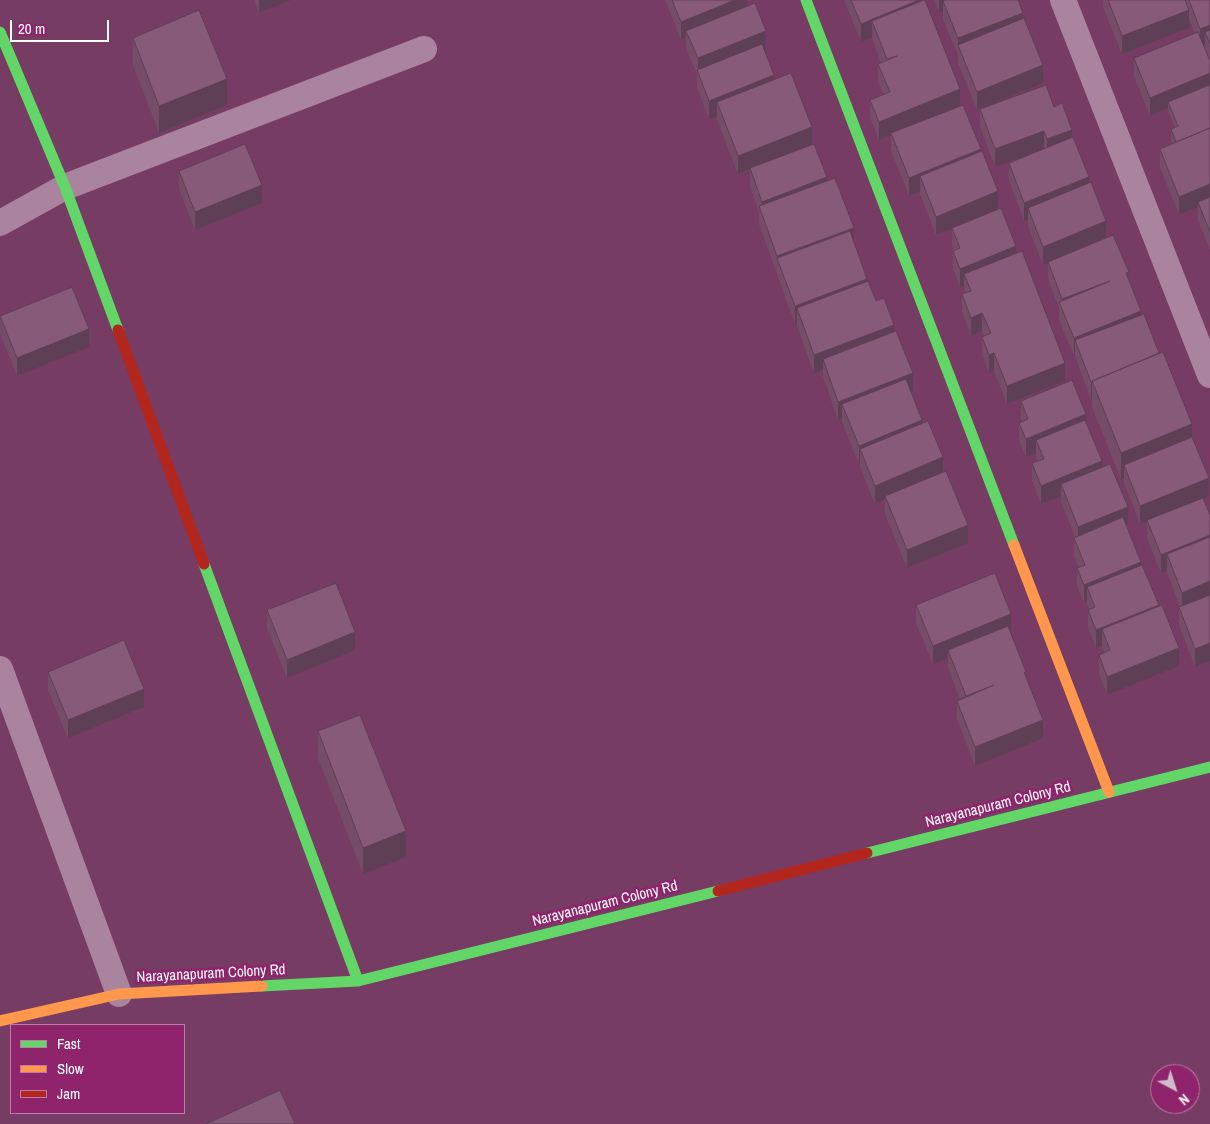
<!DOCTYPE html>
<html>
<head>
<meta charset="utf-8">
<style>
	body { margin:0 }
	#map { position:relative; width:1210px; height:1124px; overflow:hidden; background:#763c64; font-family:"Archivo Narrow",sans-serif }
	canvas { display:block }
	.legend { position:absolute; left:10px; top:1024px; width:175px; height:90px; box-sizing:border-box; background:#8f246d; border:1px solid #bc7ca7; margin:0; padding:6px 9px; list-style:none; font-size:15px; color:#fff }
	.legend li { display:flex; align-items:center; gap:10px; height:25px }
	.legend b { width:25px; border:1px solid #bc7ca7 }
	.north { position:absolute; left:1150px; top:1064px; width:50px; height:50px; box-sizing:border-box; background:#8f246d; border:1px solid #bc7ca7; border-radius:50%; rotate:140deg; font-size:14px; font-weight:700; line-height:20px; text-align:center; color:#fff }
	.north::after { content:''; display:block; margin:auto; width:18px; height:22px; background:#cfbbc9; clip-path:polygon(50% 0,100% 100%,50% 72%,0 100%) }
	.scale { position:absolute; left:10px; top:20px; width:99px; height:22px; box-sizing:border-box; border:2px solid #fff; border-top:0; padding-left:6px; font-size:15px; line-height:18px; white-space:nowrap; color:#fff; -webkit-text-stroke:4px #8f246d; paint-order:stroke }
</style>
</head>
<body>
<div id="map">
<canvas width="1210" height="1124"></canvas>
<ul class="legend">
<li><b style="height:6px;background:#63d668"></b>Fast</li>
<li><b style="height:6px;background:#ff974d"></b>Slow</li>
<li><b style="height:6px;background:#b3261e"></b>Jam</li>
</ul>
<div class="north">N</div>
<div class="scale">20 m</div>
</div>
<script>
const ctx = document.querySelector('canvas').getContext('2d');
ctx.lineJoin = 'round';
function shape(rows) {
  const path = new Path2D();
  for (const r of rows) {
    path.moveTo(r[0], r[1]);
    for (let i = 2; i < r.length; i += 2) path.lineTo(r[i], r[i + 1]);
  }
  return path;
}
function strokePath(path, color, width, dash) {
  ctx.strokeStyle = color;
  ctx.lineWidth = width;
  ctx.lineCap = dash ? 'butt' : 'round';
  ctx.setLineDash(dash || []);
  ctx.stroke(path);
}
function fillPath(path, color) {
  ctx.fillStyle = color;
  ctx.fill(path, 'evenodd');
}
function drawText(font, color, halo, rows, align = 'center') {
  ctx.font = font + ' "Archivo Narrow",sans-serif';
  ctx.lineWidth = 5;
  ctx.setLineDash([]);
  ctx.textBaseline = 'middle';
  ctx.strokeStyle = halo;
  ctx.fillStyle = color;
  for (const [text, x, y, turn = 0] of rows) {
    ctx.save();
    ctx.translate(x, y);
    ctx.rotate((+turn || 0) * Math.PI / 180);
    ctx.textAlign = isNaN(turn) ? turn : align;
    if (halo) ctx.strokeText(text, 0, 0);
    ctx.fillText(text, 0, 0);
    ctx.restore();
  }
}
const street = shape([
	[1063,0,1210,375],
	[0,223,65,187,424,49],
	[0,669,119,994]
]);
const fast = shape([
	[806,0,1014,545],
	[0,32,65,187,118,330],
	[204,564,358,981],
	[867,853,1210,767],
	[262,986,358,981,718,891]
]);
const slow = shape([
	[1014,545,1109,792],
	[0,1021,119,994,262,986]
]);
const jam = shape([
	[118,330,204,564],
	[718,891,867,853]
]);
const wall = shape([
	[254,0,291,0,259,13],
	[665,0,747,0,747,6,766,49,764,50,774,79,812,145,854,242,867,282,876,301,894,332,913,391,911,392,922,423,943,473,968,543,907,568,885,514,885,499,875,504,860,467,860,463,859,464,842,422,842,418,838,420,823,377,823,370,814,373,797,326,797,323,795,324,759,224,759,212,750,186,750,170,738,174,717,120,717,116,709,119,697,88,697,74,686,49,686,38,681,40],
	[844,0,925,0,960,106,981,152,998,209,1065,381,1007,404,994,371,989,373,982,355,982,337,984,336,982,331,971,336,962,312,962,294,965,293,964,286,960,287,953,269,953,251,954,251,952,246,952,228,936,235,920,194,920,192,909,196,891,151,891,135,879,140,870,118,870,100,884,95,878,82,878,64,881,63,872,37,861,42],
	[934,0,1018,0,1043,83,977,110,958,63,958,55,943,19,943,11,939,12],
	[1103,0,1210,0,1210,250,1198,220,1198,207,1179,215,1160,167,1160,149,1173,144,1171,139,1171,129,1175,128,1168,111,1168,108,1150,116,1134,76,1134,58,1195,33,1189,19,1189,28,1122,54,1103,7],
	[133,38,227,105,159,133,133,65],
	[1054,107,1072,137,1089,183,1106,238,1129,279,1141,315,1159,353,1192,438,1209,496,1203,498,1195,667,1179,625,1179,607,1180,607,1167,572,1167,571,1161,573,1147,538,1147,521,1140,524,1124,483,1124,478,1121,479,1092,407,1092,400,1091,400,1075,356,1074,356,1059,320,1059,308,1048,280,1048,263,1043,265,1028,226,1028,220,1024,221,1009,181,1009,163,1030,154,995,167,980,127,980,109],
	[179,171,262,203,195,230,179,189],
	[0,316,89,347,17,376,0,334],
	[1021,401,1086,422,1102,467,1128,525,1127,525,1141,565,1159,607,1179,666,1107,695,1099,673,1099,655,1104,653,1102,646,1096,648,1088,628,1088,610,1089,609,1087,605,1087,602,1084,603,1077,586,1077,568,1079,568,1074,556,1074,538,1075,537,1061,502,1061,496,1041,504,1032,481,1032,463,1038,461,1036,458,1036,453,1026,457,1019,441,1019,423,1022,422,1021,419],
	[916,605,1011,632,1010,633,1026,678,1043,738,975,766,957,719,957,701,960,699,948,668,948,658,933,664,916,623],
	[267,610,355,650,287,678,267,628],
	[48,672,144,707,68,738,48,690],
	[318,731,406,857,363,874,318,758]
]);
const shadedWall = shape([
	[259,0,291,0,259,13],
	[735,0,747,0,747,13,686,31,686,38,681,40,681,22],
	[919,0,925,0,872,21,872,37,861,42,861,24],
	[939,0,969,0,943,1,943,11,939,12],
	[1189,10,1189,28,1122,54,1122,36],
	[1023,13,1023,31,958,46,958,38],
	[1210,25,1210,43,1205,32,1205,45,1200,47,1200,29],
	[766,31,766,49,699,76,698,73,698,58],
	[1043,65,1043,83,977,110,977,92],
	[1210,73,1210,91,1168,102,1168,108,1150,116,1150,98],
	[774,75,774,93,717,102,717,116,709,119,709,101],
	[227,79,227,105,159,133,159,106],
	[960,89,960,107,891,133,891,135,879,140,879,122],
	[812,127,812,145,738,174,738,156],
	[1072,130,1072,148,1047,157,1047,139],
	[1044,131,1044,149,995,167,995,149],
	[981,149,981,167,920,176,920,192,909,196,909,178],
	[827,177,827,195,762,214,762,202],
	[1089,177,1089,195,1028,208,1028,220,1024,221,1024,203],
	[1210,184,1210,202,1198,202,1198,207,1179,215,1179,197],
	[262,185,262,203,195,230,195,212],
	[998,191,998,210,936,235,936,217],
	[1106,221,1106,239,1043,265,1043,247],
	[854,228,854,246,777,259,777,256],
	[1016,246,1016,264,964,274,964,286,960,287,960,269],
	[867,279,867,297,797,308,797,323,795,324,795,306],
	[1110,281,1062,311,1062,299],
	[1141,311,1141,329,1075,340,1075,356,1074,356,1074,338],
	[982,313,982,331,971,336,971,318],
	[894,325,894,343,823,359,823,370,814,373,814,355],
	[89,329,89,347,17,376,17,358],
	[994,353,994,371,989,373,989,355],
	[1065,363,1065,381,1007,404,1007,386],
	[913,373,913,391,847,416,842,404,842,418,838,420,838,402],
	[1091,382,1092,382,1092,400,1091,400],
	[1086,414,1086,433,1036,440,1036,453,1026,457,1026,439],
	[922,420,922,438,860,449,860,463,859,464,859,446],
	[1192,424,1192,451,1124,465,1124,478,1121,479,1121,453],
	[943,457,943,475,885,496,885,499,875,504,875,486],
	[1102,461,1102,479,1061,484,1061,496,1041,504,1041,486],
	[1209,478,1209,496,1140,524,1140,506],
	[1128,507,1128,525,1078,545,1078,527],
	[968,525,968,543,907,568,907,550],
	[1210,535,1210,553,1167,554,1167,571,1161,573,1161,555],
	[1141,562,1141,580,1087,587,1087,602,1084,603,1084,585],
	[1210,581,1210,599,1182,611,1182,593],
	[1159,605,1159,623,1102,629,1102,646,1096,648,1096,630],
	[1011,614,1011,632,951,657,948,650,948,658,933,664,933,646],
	[355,632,355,650,287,678,287,660],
	[1210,643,1210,661,1195,667,1195,649],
	[1179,648,1179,666,1107,695,1107,677],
	[144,689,144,707,68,738,68,720],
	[1043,720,1043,738,975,766,975,747],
	[406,831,406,857,363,874,363,848]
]);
const building = shape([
	[672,0,735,0,681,22,672,0],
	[851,0,919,0,861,24,851,0],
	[924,0,925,0,960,89,879,122,870,100,890,92,878,64,897,56,887,59,872,21,924,0],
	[945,0,1018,0,1023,13,958,38,943,1,945,0],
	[1108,0,1185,0,1189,10,1122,36,1108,0],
	[1189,0,1210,0,1210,25,1200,29,1189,0],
	[755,3,766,31,698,58,686,31,755,3],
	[199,10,227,79,159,106,133,38,199,10],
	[1024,18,1043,65,977,92,958,45,1024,18],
	[1210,30,1210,44,1205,32,1210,30],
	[1198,32,1210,61,1210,73,1150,98,1134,58,1198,32],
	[762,44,774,75,709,101,697,70,762,44],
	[791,73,812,127,738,156,717,102,791,73],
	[1046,85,1054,107,1062,103,1072,130,1047,139,1044,131,995,149,980,109,1046,85],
	[1209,85,1210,87,1210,128,1176,142,1171,129,1178,126,1168,102,1209,85],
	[963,105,981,149,909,178,891,133,963,105],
	[1210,128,1210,184,1179,197,1160,149,1210,128],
	[1073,137,1089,177,1024,203,1009,163,1073,137],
	[245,144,262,185,195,212,179,171,245,144],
	[814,144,827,177,762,202,750,168,814,144],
	[982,151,998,191,936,217,920,176,982,151],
	[835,178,854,228,777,256,759,206,835,178],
	[1091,182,1106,221,1043,247,1028,208,1091,182],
	[1210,197,1210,232,1198,202,1210,197],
	[1001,208,1016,246,960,269,953,251,960,248,952,228,1001,208],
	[850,231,867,279,795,306,777,258,850,231],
	[1113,235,1129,272,1126,273,1141,311,1074,338,1059,302,1110,281,1062,299,1048,262,1113,235],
	[1022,251,1065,363,1007,386,994,353,989,355,982,337,991,333,982,313,971,318,962,294,971,291,964,274,1022,251],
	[868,281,876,301,884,298,894,325,814,355,797,308,868,281],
	[72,287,89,329,17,358,0,316,72,287],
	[1144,314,1159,353,1092,381,1092,382,1091,382,1075,340,1144,314],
	[896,331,913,373,838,402,823,359,896,331],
	[1163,352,1192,424,1121,453,1092,381,1163,352],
	[906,379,922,420,859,446,842,404,906,379],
	[1072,380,1086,414,1026,439,1019,423,1028,419,1021,401,1072,380],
	[1085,420,1102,461,1041,486,1032,463,1044,459,1036,440,1085,420],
	[928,421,943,457,875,486,860,449,928,421],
	[1192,437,1209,478,1140,506,1124,465,1192,437],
	[1110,464,1128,507,1078,527,1061,484,1110,464],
	[946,471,968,525,907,550,885,496,946,471],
	[1203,498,1210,515,1210,535,1161,555,1147,520,1203,498],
	[1123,517,1141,562,1084,585,1077,568,1085,565,1074,538,1123,517],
	[1210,537,1210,581,1182,593,1167,554,1210,537],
	[1142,565,1159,605,1096,630,1088,610,1095,607,1087,587,1142,565],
	[995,573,1011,614,933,646,916,605,995,573],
	[336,583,355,632,287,660,267,610,336,583],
	[1210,595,1210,643,1195,649,1179,607,1210,595],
	[1162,605,1179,648,1107,677,1099,655,1110,650,1102,629,1162,605],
	[1008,626,1026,672,1024,672,1043,720,975,747,957,701,994,685,966,696,948,650,1008,626],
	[124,640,144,689,68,720,48,672,124,640],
	[360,715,406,831,363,848,318,731,360,715],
	[280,1090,295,1124,206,1124,280,1090]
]);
const streetNames = [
	["Narayanapuram Colony Rd",998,805,-14],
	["Narayanapuram Colony Rd",605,904,-14],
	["Narayanapuram Colony Rd",211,974,-3]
];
strokePath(street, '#aa839f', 26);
strokePath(fast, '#63d668', 11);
strokePath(slow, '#ff974d', 11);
strokePath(jam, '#b3261e', 11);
fillPath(wall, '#754d68');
fillPath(shadedWall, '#5f3f55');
fillPath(building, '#885a79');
strokePath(building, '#5f3f55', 1);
drawText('15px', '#fff', '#8f246d', streetNames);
</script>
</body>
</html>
